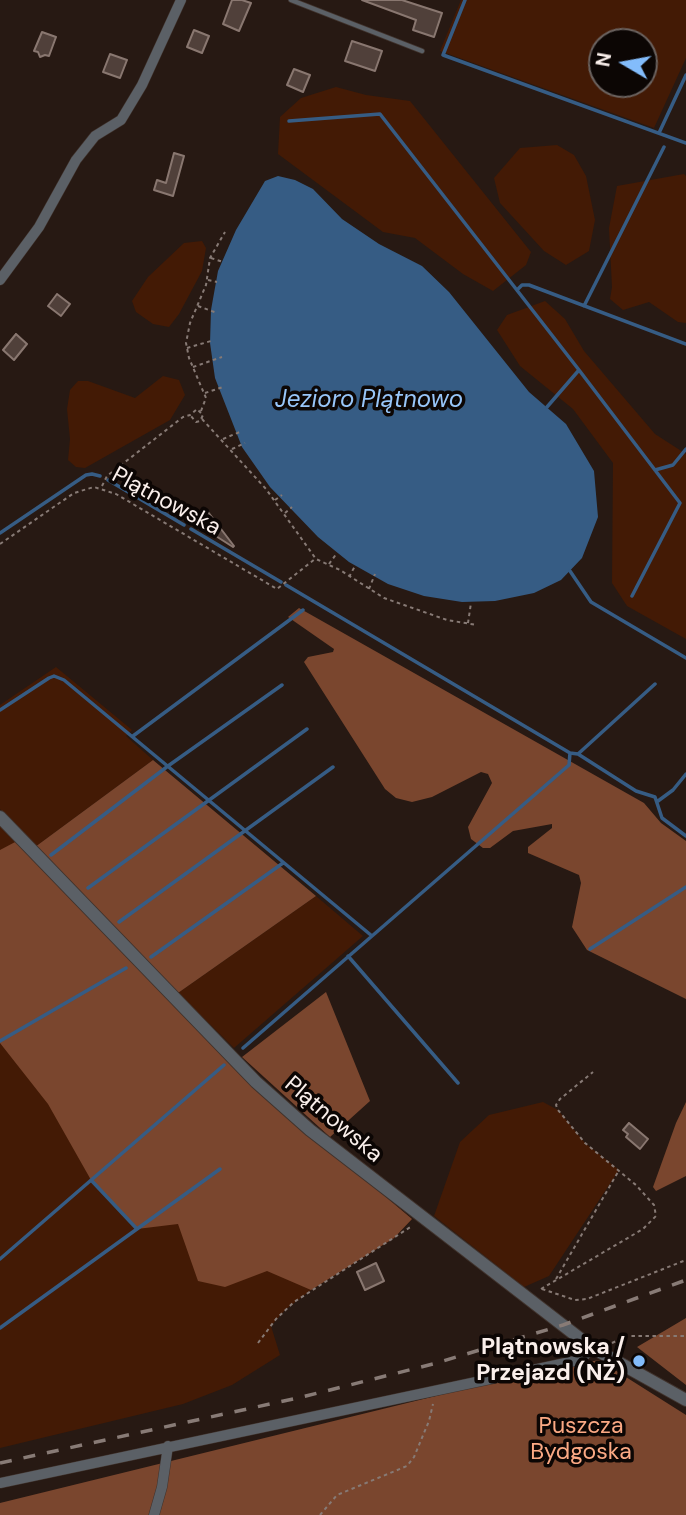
<!DOCTYPE html>
<html>
<head>
<meta charset="utf-8">
<style>
	body { margin:0 }
	#map { position:relative; width:686px; height:1515px; overflow:hidden; background:#271913; font-family:"DM Sans",sans-serif }
	canvas { display:block }
	.north { position:absolute; left:588px; top:28px; width:70px; height:70px; box-sizing:border-box; background:#0c0604; border:2px solid #6b6360; border-radius:50%; rotate:280deg; font-size:19px; font-weight:700; line-height:28px; text-align:center; color:#faefeb }
	.north::after { content:''; display:block; margin:auto; width:24px; height:32px; background:#83bcfb; clip-path:polygon(50% 0,100% 100%,50% 72%,0 100%) }
</style>
</head>
<body>
<div id="map">
<canvas width="686" height="1515"></canvas>
<div class="north">N</div>
</div>
<script>
const ctx = document.querySelector('canvas').getContext('2d');
ctx.lineJoin = 'round';
function fillPath(path, color) {
  ctx.fillStyle = color;
  ctx.fill(path, 'evenodd');
}
function shape(rows) {
  const path = new Path2D();
  for (const r of rows) {
    path.moveTo(r[0], r[1]);
    for (let i = 2; i < r.length; i += 2) path.lineTo(r[i], r[i + 1]);
  }
  return path;
}
function strokePath(path, color, width, dash) {
  ctx.strokeStyle = color;
  ctx.lineWidth = width;
  ctx.lineCap = dash ? 'butt' : 'round';
  ctx.setLineDash(dash || []);
  ctx.stroke(path);
}
function drawText(font, color, halo, rows, align = 'center') {
  ctx.font = font + ' "DM Sans",sans-serif';
  ctx.lineWidth = 7;
  ctx.setLineDash([]);
  ctx.textBaseline = 'middle';
  ctx.strokeStyle = halo;
  ctx.fillStyle = color;
  for (const [text, x, y, turn = 0] of rows) {
    ctx.save();
    ctx.translate(x, y);
    ctx.rotate((+turn || 0) * Math.PI / 180);
    ctx.textAlign = isNaN(turn) ? turn : align;
    if (halo) ctx.strokeText(text, 0, 0);
    ctx.fillText(text, 0, 0);
    ctx.restore();
  }
}
const green = shape([
	[461,0,686,0,686,58,654,128,440,51],
	[602,42,644,42,644,84,602,84],
	[336,87,366,95,410,101,531,252,526,265,493,291,463,274,415,238,383,232,278,154,280,117,301,98],
	[557,145,574,155,586,176,595,220,589,251,566,265,544,251,500,203,494,178,520,148],
	[684,174,686,176,686,323,678,322,649,302,623,310,610,299,612,287,609,228,617,186],
	[202,241,206,248,202,271,179,314,169,327,153,324,136,312,132,301,148,277,184,243],
	[545,301,565,319,584,351,655,434,686,454,686,639,627,606,612,583,613,463,573,409,520,366,497,330,507,315],
	[163,376,179,380,185,395,170,420,85,468,76,467,68,460,70,439,67,409,70,390,78,381,88,381,135,398],
	[56,667,132,730,126,736,153,760,35,847,0,809,0,705],
	[0,823,253,1085,412,1219,394,1238,311,1290,285,1310,271,1326,280,1355,232,1385,183,1404,0,1448],
	[316,896,363,936,234,1048,178,993],
	[543,1102,558,1110,585,1143,619,1170,549,1276,524,1287,434,1216,460,1142,489,1115]
]);
const forest = shape([
	[299,608,644,803,661,823,686,841,686,999,587,950,572,927,581,883,579,875,528,853,528,847,552,828,552,824,513,831,490,848,483,848,471,839,468,827,492,783,488,774,481,772,432,797,412,802,396,798,385,789,304,662,308,657,333,652,334,649,288,617],
	[153,760,316,896,178,993,35,847],
	[17,841,253,1085,412,1219,394,1238,311,1290,267,1271,225,1287,198,1281,178,1224,137,1229,91,1180,48,1104,0,1043,0,850],
	[326,992,370,1101,330,1137,242,1057],
	[686,1102,686,1176,656,1191,653,1187,676,1123],
	[686,1318,686,1385,637,1347],
	[599,1360,686,1415,686,1515,0,1515,0,1503,521,1375]
]);
const water = shape([
	[278,176,295,180,313,189,342,219,379,244,422,266,449,292,529,392,566,424,594,471,598,517,582,558,561,580,534,593,495,601,462,602,424,596,388,584,349,562,318,537,270,487,242,447,215,378,210,343,211,310,218,271,236,230,265,181]
]);
const stream = shape([
	[465,0,443,55,686,143],
	[289,121,380,114,579,370],
	[659,133,686,75],
	[517,290,522,285,529,285,686,344],
	[584,306,664,147],
	[547,407,579,370,680,503,632,596],
	[655,470,673,465,686,449],
	[108,480,184,525],
	[191,529,281,582],
	[0,533,86,475,92,474,100,476],
	[570,571,591,602,686,658],
	[286,585,570,753,578,754,636,791,655,797,662,818,686,836],
	[0,710,49,678,54,676,64,680,372,936],
	[133,736,303,610],
	[578,754,655,684],
	[658,801,673,790,686,774],
	[51,855,168,766,282,685],
	[88,888,307,729],
	[119,922,333,767],
	[590,949,686,887],
	[348,956,458,1083],
	[151,957,283,863],
	[0,1041,126,968],
	[243,1048,569,765,570,753],
	[91,1180,137,1229],
	[0,1259,224,1065],
	[0,1328,220,1169]
]);
const building = shape([
	[232,0,242,0,251,3,239,31,223,24,232,0],
	[362,0,402,0,442,13,434,37,413,30,416,20,362,0],
	[194,30,209,36,202,53,187,47,194,30],
	[42,32,56,37,49,56,45,55,40,57,38,52,34,51,42,32],
	[352,41,382,51,375,71,345,61,352,41],
	[110,54,127,60,120,78,103,72,110,54],
	[294,69,310,75,303,92,287,85,294,69],
	[174,153,184,156,173,196,154,190,157,180,166,183,174,153],
	[57,294,70,304,61,316,48,306,57,294],
	[16,334,27,344,14,360,3,350,16,334],
	[208,512,234,546,233,547,208,531,199,519,208,512],
	[629,1123,648,1139,640,1149,626,1137,628,1134,623,1130,629,1123],
	[376,1263,384,1281,365,1290,357,1272,376,1263]
]);
const path = shape([
	[211,258,223,262],
	[208,280,217,282],
	[198,306,217,313],
	[187,348,211,341],
	[193,367,222,357],
	[205,393,223,387],
	[201,411,206,398,189,358,186,343,190,323,206,285,210,258,225,232],
	[202,419,266,489,316,559,340,570,384,598,447,620,477,625],
	[223,439,242,431],
	[232,449,245,443],
	[102,486,107,476,183,417,190,415,197,409,203,415,200,421,196,422,190,415],
	[275,500,282,495],
	[285,513,292,507],
	[0,544,74,493,94,487,116,494,277,589,315,559],
	[329,564,337,553],
	[349,577,355,566],
	[369,589,375,574],
	[468,623,471,603],
	[556,1279,618,1172],
	[541,1289,643,1229,656,1216,654,1205,636,1185,585,1143,558,1110,556,1105,560,1099,593,1072],
	[542,1289,575,1300,587,1299,686,1260],
	[258,1343,276,1319,294,1302,412,1226],
	[612,1343,627,1336,686,1336],
	[320,1515,337,1495,407,1466,414,1457,429,1421,433,1404]
]);
const service = shape([
	[291,0,422,51]
]);
const minor = shape([
	[0,280,39,227,76,160,95,136,121,120,142,85,181,0],
	[0,1483,575,1361,585,1355,591,1347],
	[154,1515,162,1487,168,1446]
]);
const tertiary = shape([
	[0,817,256,1082,310,1130,591,1347,686,1400]
]);
const rail = shape([
	[0,1463,302,1397,433,1364,563,1325,686,1280]
]);
const markers = [
	[639,1361,7,"#83bcfb"]
];
const streetNames = [
	["Plątnowska",166,502,28],
	["Plątnowska",333,1120,40]
];
const poiNames = [
	["Plątnowska /",625,1348],
	["Przejazd (NŻ)",625,1374]
];
const parkNames = [
	["Puszcza",581,1427],
	["Bydgoska",581,1453]
];
const waterNames = [
	["Jezioro Plątnowo",369,401]
];
fillPath(green, '#431a05');
fillPath(forest, '#7a462e');
fillPath(water, '#365c84');
strokePath(stream, '#365c84', 3.5);
fillPath(building, '#50403a');
strokePath(building, '#897770', 2);
strokePath(service, '#40332d', 6);
strokePath(minor, '#40332d', 11);
strokePath(tertiary, '#40332d', 14);
strokePath(path, '#877a75', 2, [3.5, 3.5]);
strokePath(service, '#5b6066', 4.5);
strokePath(minor, '#5b6066', 10);
strokePath(tertiary, '#5b6066', 12);
strokePath(rail, '#887b76', 3.5, [12, 12]);
for (const [x, y, r, color] of markers) {
  const dot = new Path2D();
  dot.arc(x, y, r, 0, 2 * Math.PI);
  ctx.fillStyle = color;
  ctx.fill(dot);
  strokePath(dot, '#0c0604', 2.5);
}
drawText('23px', '#faefeb', '#0c0604', streetNames);
drawText('bold 23px', '#faefeb', '#0c0604', poiNames, 'right');
drawText('23px', '#fba984', '#0c0604', parkNames);
drawText('italic 24px', '#98c6f9', '#0c0604', waterNames);
</script>
</body>
</html>
